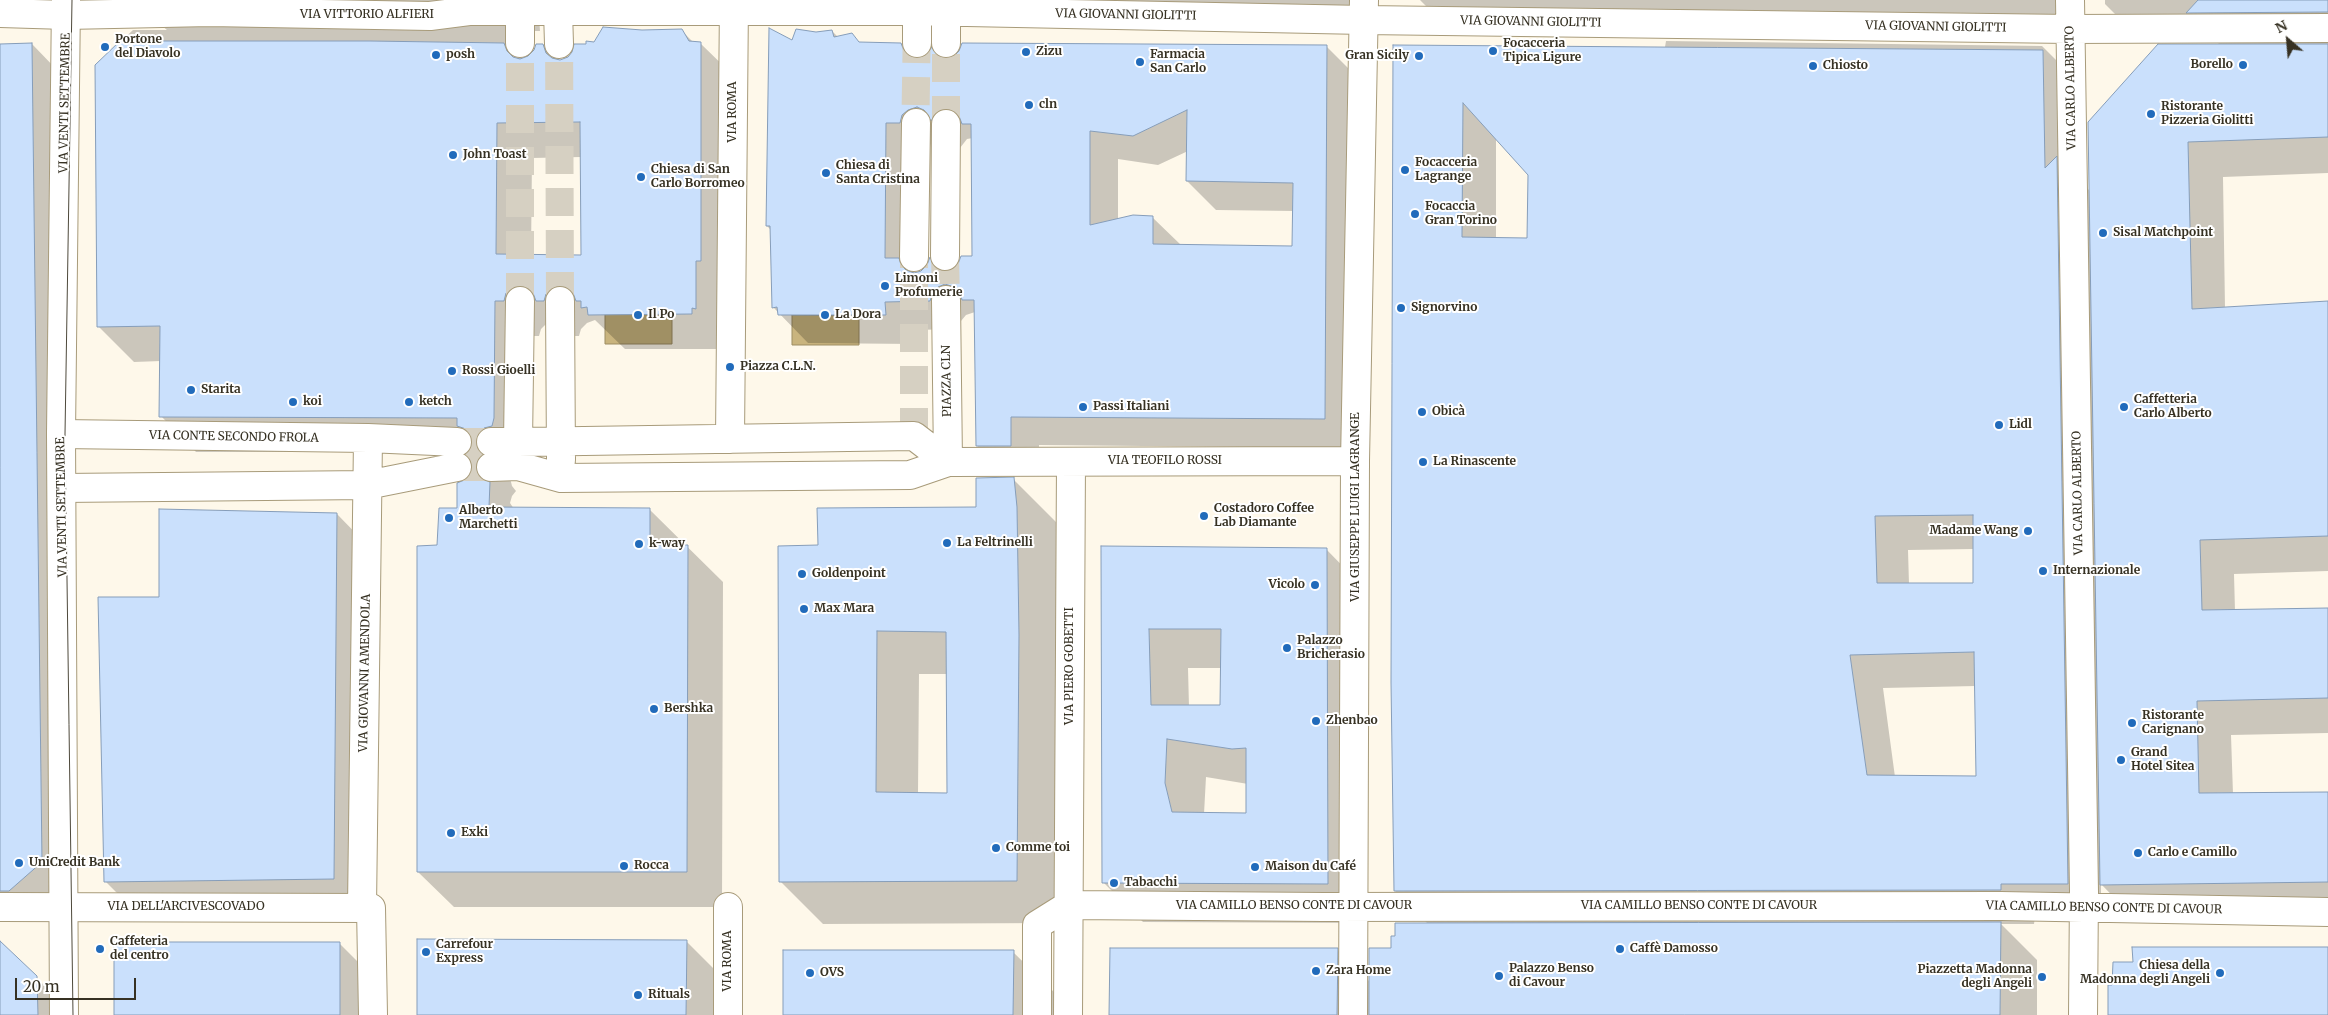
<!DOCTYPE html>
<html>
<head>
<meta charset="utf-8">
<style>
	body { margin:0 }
	#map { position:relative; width:2328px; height:1015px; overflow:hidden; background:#fef8ea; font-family:Merriweather,serif }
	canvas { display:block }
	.north { position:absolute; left:2263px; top:15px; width:50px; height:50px; -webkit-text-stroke:4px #fff; paint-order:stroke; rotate:333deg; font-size:14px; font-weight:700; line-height:20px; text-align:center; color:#363123 }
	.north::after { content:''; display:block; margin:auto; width:18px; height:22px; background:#363123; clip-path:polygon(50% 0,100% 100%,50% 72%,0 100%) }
	.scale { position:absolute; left:15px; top:978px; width:121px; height:22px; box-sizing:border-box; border:2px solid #363123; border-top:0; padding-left:6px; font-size:15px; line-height:18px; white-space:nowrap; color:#363123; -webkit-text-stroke:4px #fff; paint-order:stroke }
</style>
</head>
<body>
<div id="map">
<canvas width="2328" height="1015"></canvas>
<div class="north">N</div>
<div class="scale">20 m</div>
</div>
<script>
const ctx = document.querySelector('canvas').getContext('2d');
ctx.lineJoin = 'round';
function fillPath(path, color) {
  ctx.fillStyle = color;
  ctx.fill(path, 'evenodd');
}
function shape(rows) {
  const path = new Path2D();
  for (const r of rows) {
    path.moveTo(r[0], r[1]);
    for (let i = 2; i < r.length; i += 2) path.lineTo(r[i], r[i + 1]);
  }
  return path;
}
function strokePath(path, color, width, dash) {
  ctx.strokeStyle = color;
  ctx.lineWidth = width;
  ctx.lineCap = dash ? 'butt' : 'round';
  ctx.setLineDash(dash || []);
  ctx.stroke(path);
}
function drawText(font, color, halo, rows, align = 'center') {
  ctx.font = font + ' Merriweather,serif';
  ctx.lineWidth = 4;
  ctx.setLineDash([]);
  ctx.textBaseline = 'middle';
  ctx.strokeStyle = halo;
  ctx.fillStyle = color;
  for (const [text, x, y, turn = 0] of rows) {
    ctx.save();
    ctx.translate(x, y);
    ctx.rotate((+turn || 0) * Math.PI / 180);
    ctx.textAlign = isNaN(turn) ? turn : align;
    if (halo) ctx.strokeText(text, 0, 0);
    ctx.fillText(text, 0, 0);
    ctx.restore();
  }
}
const water = shape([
	[605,314,672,315,672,344,605,344,605,314],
	[792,315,859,316,859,345,792,345,792,315]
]);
const shadow = shape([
	[130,0,538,0,540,31,507,31,531,55,543,45,559,61,595,43,642,32,681,30,694,43,700,43,736,78,727,349,625,349,595,320,587,323,581,329,579,336,572,336,547,323,541,329,539,336,530,336,510,478,512,486,516,491,512,496,510,503,514,509,649,509,723,582,722,907,454,907,418,872,439,547,458,509,468,480,473,472,473,463,468,452,196,452,161,416,161,361,134,362,98,326,96,65,133,30,167,30],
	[582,157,582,256,531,255,532,158],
	[985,0,1364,0,1364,15],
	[1420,0,2072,0,2072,43,1697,38,1669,10,1430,10],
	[2105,0,2328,0,2328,173,2223,177,2225,308,2328,302,2328,571,2234,574,2235,611,2328,609,2328,733,2231,735,2233,794,2328,793,2328,915,2135,919,2101,884,2101,918,2035,917,2034,924,2001,924,2037,960,2037,1015,1110,1015,1337,949,1370,982,1392,949,1396,937,1428,924,1395,891,1394,46,1665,47,1666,41,2042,46,2075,79,2078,179,2090,191,2220,45,2214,39,2141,40,2105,4],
	[1496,138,1529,174,1528,239,1496,239],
	[1974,549,1975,584,1909,584,1908,550],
	[1976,686,1977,778,1895,777,1883,688],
	[832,31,838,37,859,43,901,44,917,60,926,57,932,49,941,59,947,60,1326,46,1355,75,1353,448,1039,445,1040,474,1006,475,977,446,975,312,966,315,961,321,959,329,913,330,914,344,808,343,773,307,771,230,767,226,793,42,816,33],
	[948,136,960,148,967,139,973,138,973,257,954,270,945,273,930,259,928,266,922,272,914,274,914,151,929,151,931,143,938,138],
	[1188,151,1187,181,1216,210,1294,211,1293,247,1181,245,1152,217,1118,220,1118,159,1158,165],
	[32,44,59,72,69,890,0,910,0,45],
	[1013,479,1056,522,1059,550,1060,923,823,924,780,881,819,546,977,509],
	[919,674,948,674,948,795,918,794],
	[337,514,371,549,368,913,140,916,106,882,160,598],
	[1102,548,1326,549,1365,589,1367,923,1143,922,1104,883],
	[1188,668,1222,668,1221,707,1189,707],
	[1206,777,1248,784,1248,814,1204,814],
	[686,941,720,975,720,1015,419,1015],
	[340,944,376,980,376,1015,255,1015],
	[0,945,36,977,73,1015,0,1015],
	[1013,952,1056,994,1056,1015,784,1015]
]);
const building = shape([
	[2198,0,2328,0,2328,12,2186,13,2198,0],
	[603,27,642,30,682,29,689,41,701,42,701,261,696,261,696,309,692,308,692,314,588,315,587,307,581,308,581,301,576,301,573,293,567,287,559,285,552,288,546,294,544,301,536,301,533,293,528,287,520,285,512,288,506,293,504,301,495,301,494,418,492,426,484,428,477,435,475,442,482,454,477,460,475,468,478,476,490,482,489,507,650,508,650,545,688,545,687,872,417,872,417,546,437,545,439,508,457,508,457,483,467,479,472,472,472,463,466,455,473,443,471,435,466,429,457,426,457,418,159,417,160,326,97,327,95,65,120,41,370,41,504,43,507,51,513,57,520,59,528,56,534,50,536,44,543,44,546,53,552,58,560,60,568,57,572,52,574,44,586,44,586,41,594,42,603,27],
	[580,122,581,255,496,254,497,123,580,122],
	[769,28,792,40,796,29,816,32,832,30,834,37,852,33,859,42,901,43,904,51,910,57,917,59,925,56,932,47,939,57,946,59,953,57,959,51,962,43,1327,45,1325,419,1011,417,1011,446,976,446,974,300,962,300,960,292,954,287,945,284,938,287,933,292,930,301,885,302,886,315,778,315,777,307,772,308,770,226,766,226,769,28],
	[917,107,924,110,931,121,938,111,947,108,954,111,959,116,962,124,971,124,972,256,961,256,958,264,953,269,945,272,937,269,930,257,927,265,921,271,914,273,906,270,901,265,899,258,885,258,886,123,900,123,902,115,908,110,917,107],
	[1187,110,1186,181,1293,183,1292,246,1153,244,1153,216,1133,215,1090,225,1090,131,1133,136,1187,110],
	[32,43,42,862,9,891,0,891,0,44,32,43],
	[2158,44,2328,44,2328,137,2188,142,2192,309,2328,301,2328,536,2200,540,2202,610,2328,608,2328,698,2197,701,2199,793,2328,792,2328,882,2100,885,2088,122,2158,44],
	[1393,45,2043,50,2045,168,2057,156,2068,884,2001,884,2001,890,1394,891,1391,682,1393,45],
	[1463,103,1528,175,1527,238,1462,237,1463,103],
	[1973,515,1973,583,1877,583,1875,516,1973,515],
	[1974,652,1976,776,1867,775,1850,655,1974,652],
	[1014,477,1017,507,1019,635,1017,881,779,882,778,546,818,545,817,508,976,507,976,478,1014,477],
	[877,631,946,632,947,793,876,792,877,631],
	[159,509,337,513,334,879,104,882,98,597,159,597,159,509],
	[1101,546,1327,548,1328,884,1102,883,1101,546],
	[1149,629,1221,629,1220,705,1151,705,1149,629],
	[1167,739,1232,749,1246,748,1246,813,1172,812,1165,783,1167,739],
	[2001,922,2000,1015,1369,1015,1369,948,1391,948,1391,936,1395,936,1395,923,2001,922],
	[417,939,687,940,686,1015,417,1015,417,939],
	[0,941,37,976,38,1015,0,1015,0,941],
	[114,942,340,942,340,1015,114,1015,114,942],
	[2132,947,2328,947,2328,1015,2108,1015,2108,985,2112,985,2113,962,2133,962,2132,947],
	[1110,948,1338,948,1337,1015,1109,1015,1110,948],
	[783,950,1014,950,1013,1015,783,1015,783,950]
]);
const streetTunnel = shape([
	[559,20,560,301],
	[946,124,946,43],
	[915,147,917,20],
	[945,256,946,300],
	[520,301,520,20],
	[914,436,914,232],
	[457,442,491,442],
	[457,467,491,467]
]);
const street = shape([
	[2070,0,2084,891,2083,1015],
	[520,11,520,43],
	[558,11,559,44],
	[0,13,66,15,210,12,430,16,469,11,917,11,1364,20,2070,29,2328,28],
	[917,43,917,11],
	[946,43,946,12],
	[945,256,946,124],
	[914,257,916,123],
	[946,300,948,462],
	[560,301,561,460],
	[61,434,368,438,457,442],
	[730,439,734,0],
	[491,442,518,442,520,301],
	[518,466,518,442,914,436,948,462],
	[491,467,518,466,561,478,910,475,948,462,1355,461],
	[62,488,367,485,457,467],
	[1069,905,1324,907,2001,906,2328,912],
	[0,907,371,908,373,1015],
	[362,907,368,438],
	[728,907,728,1015],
	[1037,1015,1037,925,1069,905],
	[1068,1015,1071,462],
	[1353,1015,1355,461,1364,0]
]);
const secondary = shape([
	[64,1015,61,434,66,0]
]);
const tram = shape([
	[72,0,65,434,73,1015]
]);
const markers = [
	[105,47,5,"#216bbb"],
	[1493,51,5,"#216bbb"],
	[1026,52,5,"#216bbb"],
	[436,55,5,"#216bbb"],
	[1419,56,5,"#216bbb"],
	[1140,62,5,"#216bbb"],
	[2243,65,5,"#216bbb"],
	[1813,66,5,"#216bbb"],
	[1029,105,5,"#216bbb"],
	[2151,114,5,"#216bbb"],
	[453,155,5,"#216bbb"],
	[1405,170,5,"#216bbb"],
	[826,173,5,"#216bbb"],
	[641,177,5,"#216bbb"],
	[1415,214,5,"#216bbb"],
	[2103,233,5,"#216bbb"],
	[885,286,5,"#216bbb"],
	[1401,308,5,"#216bbb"],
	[638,315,5,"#216bbb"],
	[825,315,5,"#216bbb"],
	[730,367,5,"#216bbb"],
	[452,371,5,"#216bbb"],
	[191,390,5,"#216bbb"],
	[293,402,5,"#216bbb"],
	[409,402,5,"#216bbb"],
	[1083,407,5,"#216bbb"],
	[2124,407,5,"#216bbb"],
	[1422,412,5,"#216bbb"],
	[1999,425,5,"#216bbb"],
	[1423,462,5,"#216bbb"],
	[1204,516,5,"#216bbb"],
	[449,518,5,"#216bbb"],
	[2028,531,5,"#216bbb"],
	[947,543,5,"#216bbb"],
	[639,544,5,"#216bbb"],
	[2043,571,5,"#216bbb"],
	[802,574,5,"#216bbb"],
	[1315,585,5,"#216bbb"],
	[804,609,5,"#216bbb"],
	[1287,648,5,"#216bbb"],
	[654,709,5,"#216bbb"],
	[1316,721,5,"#216bbb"],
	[2132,723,5,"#216bbb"],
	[2121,760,5,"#216bbb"],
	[451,833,5,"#216bbb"],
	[996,848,5,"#216bbb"],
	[2138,853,5,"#216bbb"],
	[19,863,5,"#216bbb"],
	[624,866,5,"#216bbb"],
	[1255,867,5,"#216bbb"],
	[1114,883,5,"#216bbb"],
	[100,949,5,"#216bbb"],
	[1620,949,5,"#216bbb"],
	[426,952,5,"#216bbb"],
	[1316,971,5,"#216bbb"],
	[810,973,5,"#216bbb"],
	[2220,973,5,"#216bbb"],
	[1499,976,5,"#216bbb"],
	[2042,977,5,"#216bbb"],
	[638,995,5,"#216bbb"]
];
const streetNames = [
	["VIA VITTORIO ALFIERI",367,15],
	["VIA GIOVANNI GIOLITTI",1126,15,1],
	["VIA GIOVANNI GIOLITTI",1531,22,1],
	["VIA GIOVANNI GIOLITTI",1936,27,1],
	["VIA CARLO ALBERTO",2071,88,-91],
	["VIA VENTI SETTEMBRE",65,103,-89],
	["VIA ROMA",733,112,-90],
	["PIAZZA CLN",947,381,-91],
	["VIA CONTE SECONDO FROLA",234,437,1],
	["VIA TEOFILO ROSSI",1165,461],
	["VIA CARLO ALBERTO",2078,493,-91],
	["VIA VENTI SETTEMBRE",62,507,-91],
	["VIA GIUSEPPE LUIGI LAGRANGE",1356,507,-90],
	["VIA PIERO GOBETTI",1070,666,-90],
	["VIA GIOVANNI AMENDOLA",365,673,-89],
	["VIA CAMILLO BENSO CONTE DI CAVOUR",1294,906],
	["VIA CAMILLO BENSO CONTE DI CAVOUR",1699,906],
	["VIA DELL'ARCIVESCOVADO",186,907],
	["VIA CAMILLO BENSO CONTE DI CAVOUR",2104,908,1],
	["VIA ROMA",728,961,-90]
];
const poiNames = [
	["Portone",115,40],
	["del Diavolo",115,54],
	["Focacceria",1503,44],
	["Tipica Ligure",1503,58],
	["Zizu",1036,52],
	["posh",446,55],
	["Farmacia",1150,55],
	["San Carlo",1150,69],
	["Gran Sicily",1409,56,"right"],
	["Borello",2233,65,"right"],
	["Chiosto",1823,66],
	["cln",1039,105],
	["Ristorante",2161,107],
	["Pizzeria Giolitti",2161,121],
	["John Toast",463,155],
	["Focacceria",1415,163],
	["Lagrange",1415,177],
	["Chiesa di",836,166],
	["Santa Cristina",836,180],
	["Chiesa di San",651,170],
	["Carlo Borromeo",651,184],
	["Focaccia",1425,207],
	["Gran Torino",1425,221],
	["Sisal Matchpoint",2113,233],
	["Limoni",895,279],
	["Profumerie",895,293],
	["Signorvino",1411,308],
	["Il Po",648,315],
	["La Dora",835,315],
	["Piazza C.L.N.",740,367],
	["Rossi Gioelli",462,371],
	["Starita",201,390],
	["Caffetteria",2134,400],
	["Carlo Alberto",2134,414],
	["koi",303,402],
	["ketch",419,402],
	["Passi Italiani",1093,407],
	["Obicà",1432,412],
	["Lidl",2009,425],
	["La Rinascente",1433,462],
	["Costadoro Coffee",1214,509],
	["Lab Diamante",1214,523],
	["Alberto",459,511],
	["Marchetti",459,525],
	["Madame Wang",2018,531,"right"],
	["La Feltrinelli",957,543],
	["k-way",649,544],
	["Internazionale",2053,571],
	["Goldenpoint",812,574],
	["Vicolo",1305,585,"right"],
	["Max Mara",814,609],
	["Palazzo",1297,641],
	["Bricherasio",1297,655],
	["Bershka",664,709],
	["Ristorante",2142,716],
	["Carignano",2142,730],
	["Zhenbao",1326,721],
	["Grand",2131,753],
	["Hotel Sitea",2131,767],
	["Exki",461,833],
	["Comme toi",1006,848],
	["Carlo e Camillo",2148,853],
	["UniCredit Bank",29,863],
	["Rocca",634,866],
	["Maison du Café",1265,867],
	["Tabacchi",1124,883],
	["Caffeteria",110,942],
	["del centro",110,956],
	["Carrefour",436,945],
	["Express",436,959],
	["Caffè Damosso",1630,949],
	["Chiesa della",2210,966,"right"],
	["Madonna degli Angeli",2210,980,"right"],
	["Palazzo Benso",1509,969],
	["di Cavour",1509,983],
	["Piazzetta Madonna",2032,970,"right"],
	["degli Angeli",2032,984,"right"],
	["Zara Home",1326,971],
	["OVS",820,973],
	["Rituals",648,995]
];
fillPath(water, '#c9b47e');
strokePath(water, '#9d8d63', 1);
fillPath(shadow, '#0003');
fillPath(building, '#cae0fc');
strokePath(building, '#869db9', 1);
strokePath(streetTunnel, '#d6d0c2', 28, [28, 14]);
strokePath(street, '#a89b7a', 30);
strokePath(secondary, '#a89b7a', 30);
strokePath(street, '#fff', 28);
strokePath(secondary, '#fff', 28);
strokePath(tram, '#4e493b', 1);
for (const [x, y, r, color] of markers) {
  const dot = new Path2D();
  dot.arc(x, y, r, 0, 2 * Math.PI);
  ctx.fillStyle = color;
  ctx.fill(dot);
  strokePath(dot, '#fff', 2);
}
drawText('12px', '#363123', '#fff', streetNames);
drawText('bold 12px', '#363123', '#fff', poiNames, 'left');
</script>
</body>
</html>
